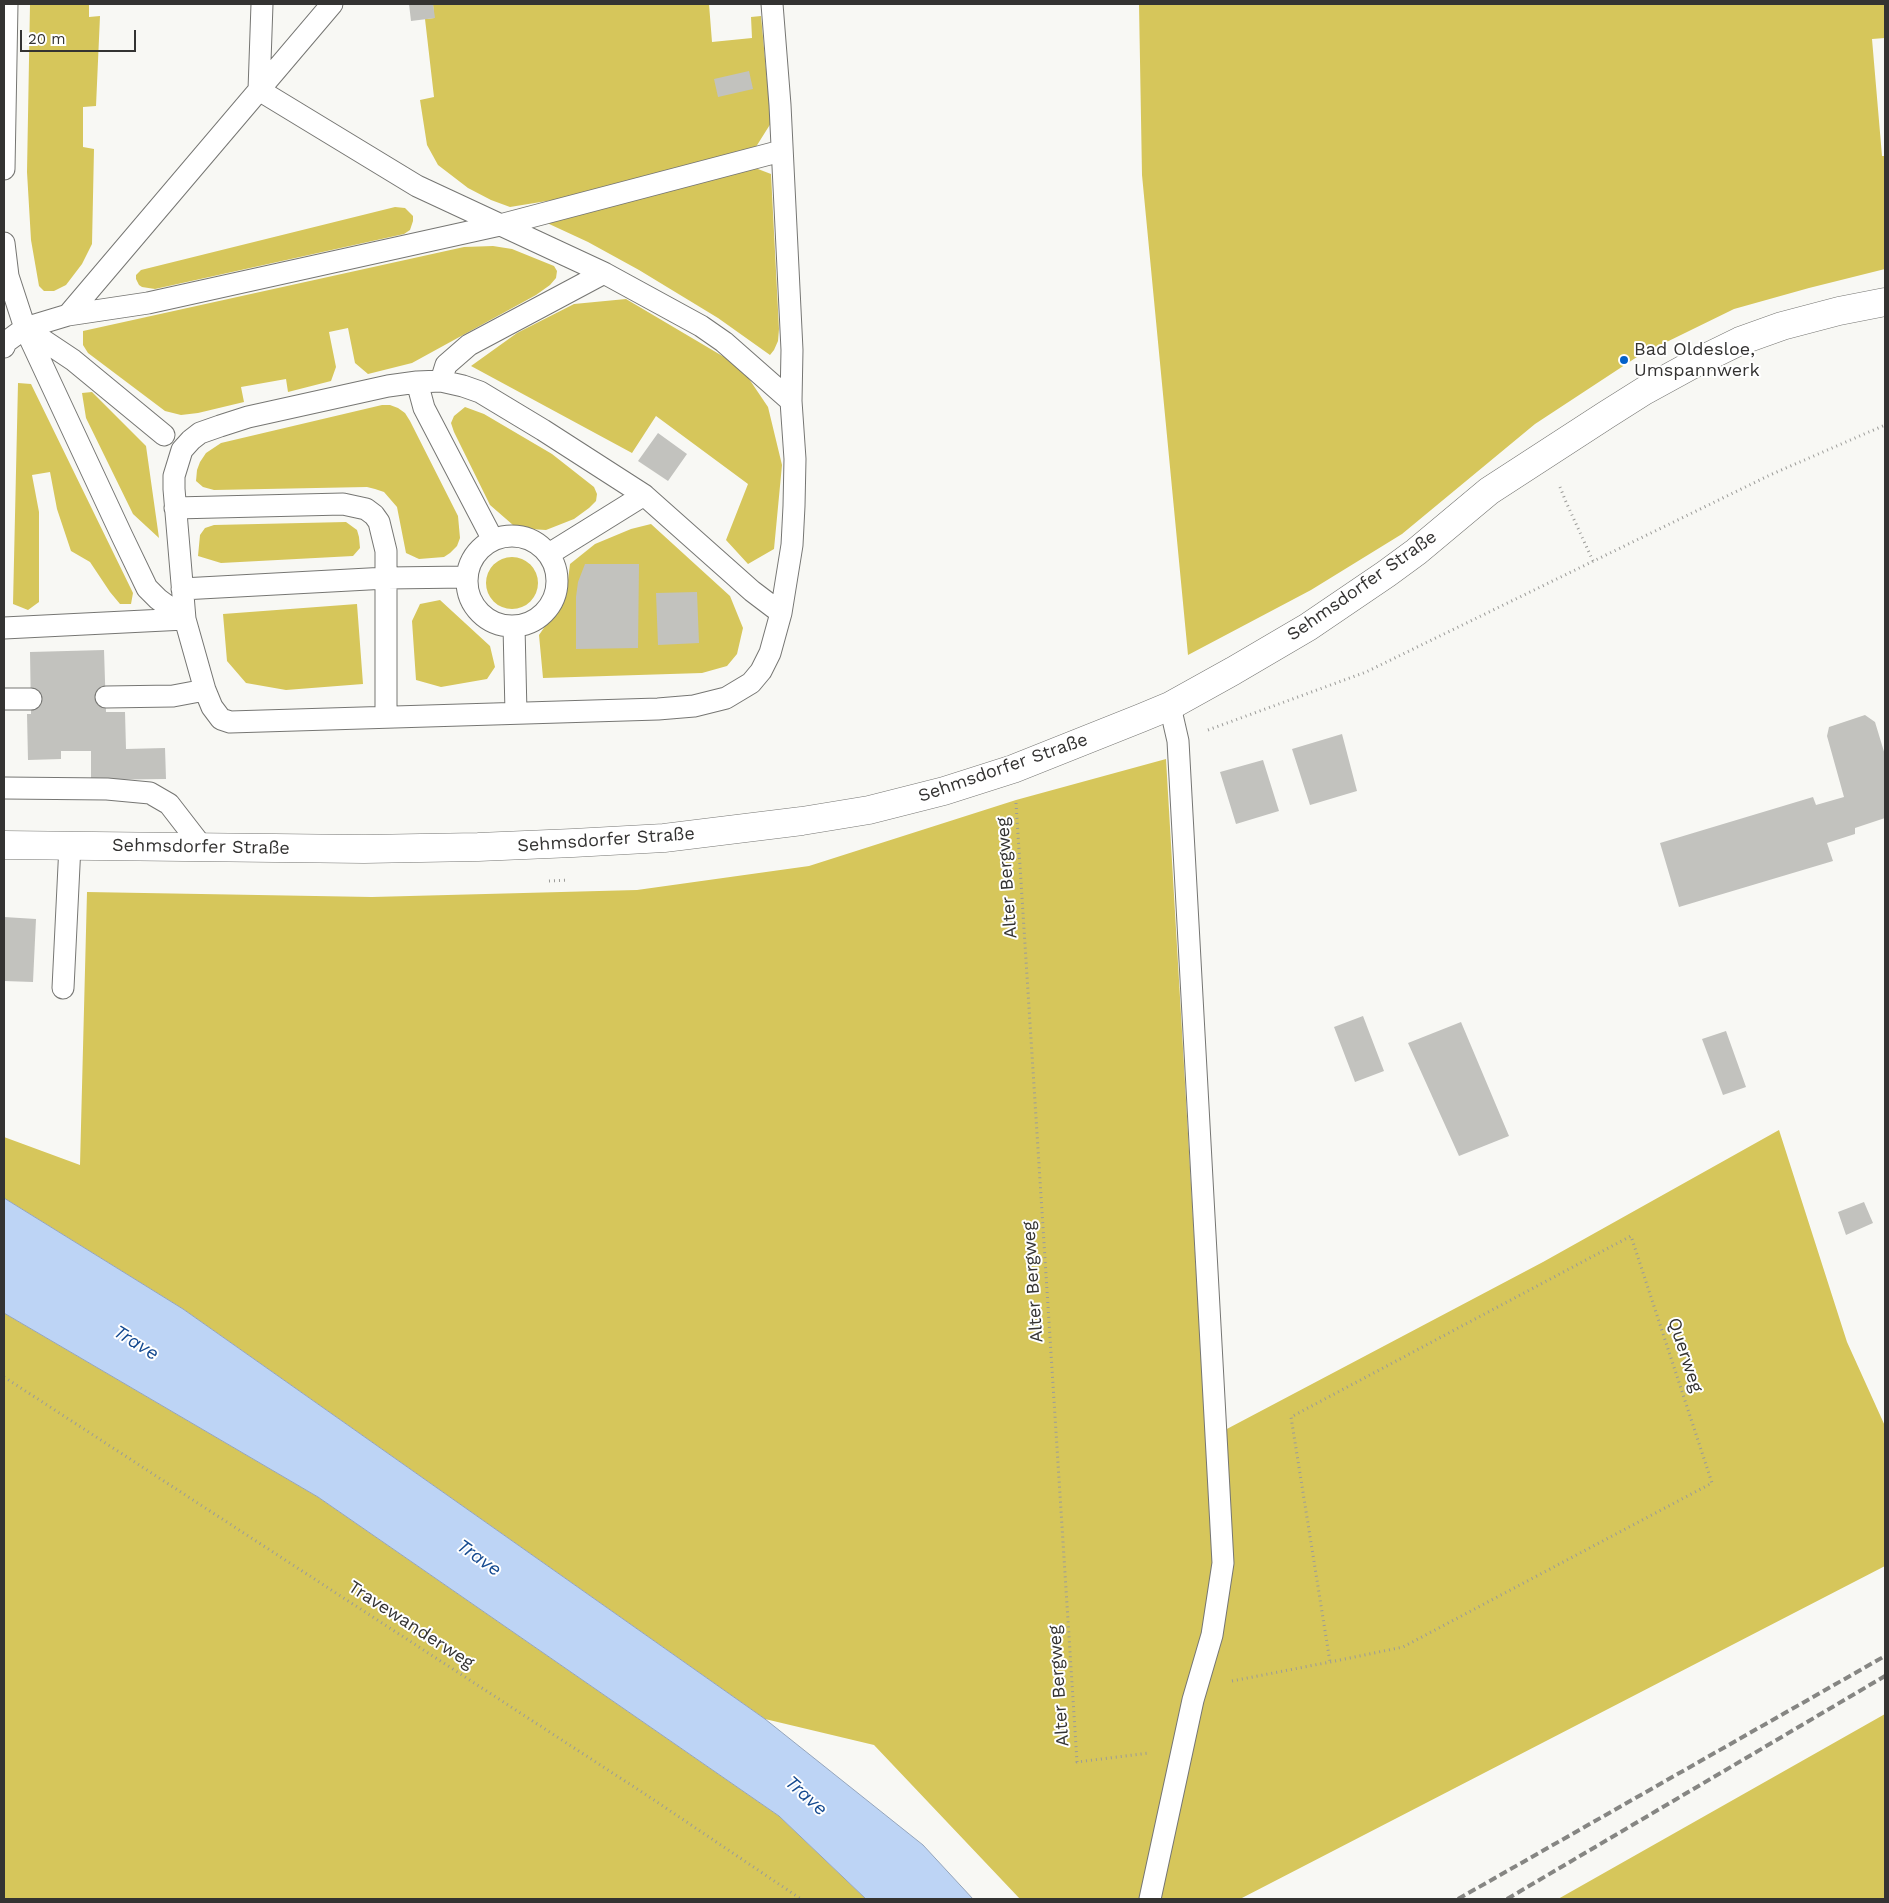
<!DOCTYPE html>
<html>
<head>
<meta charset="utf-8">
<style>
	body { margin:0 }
	#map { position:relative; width:1889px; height:1903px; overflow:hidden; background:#f8f8f4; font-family:"Work Sans",sans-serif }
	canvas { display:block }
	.frame { position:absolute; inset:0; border:5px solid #343332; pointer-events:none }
	.scale { position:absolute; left:20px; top:30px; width:116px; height:22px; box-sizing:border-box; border:2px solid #343332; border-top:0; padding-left:6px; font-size:15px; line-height:18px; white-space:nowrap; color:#343332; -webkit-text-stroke:4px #fff; paint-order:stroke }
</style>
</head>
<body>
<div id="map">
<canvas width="1889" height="1903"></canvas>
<div class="frame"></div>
<div class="scale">20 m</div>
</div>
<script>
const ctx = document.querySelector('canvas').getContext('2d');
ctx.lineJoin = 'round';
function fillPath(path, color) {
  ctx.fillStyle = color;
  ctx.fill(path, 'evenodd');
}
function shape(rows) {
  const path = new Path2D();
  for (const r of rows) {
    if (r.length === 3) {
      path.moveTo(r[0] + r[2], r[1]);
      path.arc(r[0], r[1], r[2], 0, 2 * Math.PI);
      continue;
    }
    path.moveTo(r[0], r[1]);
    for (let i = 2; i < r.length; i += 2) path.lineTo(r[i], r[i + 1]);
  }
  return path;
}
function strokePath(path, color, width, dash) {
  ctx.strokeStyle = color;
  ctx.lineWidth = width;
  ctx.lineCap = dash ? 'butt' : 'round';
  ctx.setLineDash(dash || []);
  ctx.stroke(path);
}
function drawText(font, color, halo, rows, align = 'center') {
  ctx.font = font + ' "Work Sans",sans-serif';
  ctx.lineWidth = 4;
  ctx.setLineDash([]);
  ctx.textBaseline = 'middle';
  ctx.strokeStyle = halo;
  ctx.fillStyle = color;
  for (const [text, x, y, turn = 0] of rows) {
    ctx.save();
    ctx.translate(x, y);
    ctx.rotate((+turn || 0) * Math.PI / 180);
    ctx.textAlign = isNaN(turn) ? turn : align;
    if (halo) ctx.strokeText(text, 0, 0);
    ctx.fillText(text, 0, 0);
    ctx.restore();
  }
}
const green = shape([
	[30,4,89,4,89,17,100,16,96,106,83,107,83,147,94,149,92,244,82,264,66,285,54,291,44,291,39,286,31,240,27,172],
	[433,4,709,4,712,42,752,38,751,17,761,16,771,123,754,150,553,200,510,207,491,200,468,188,438,165,427,145,420,100,434,97,425,19,434,18],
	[1139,4,1885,4,1885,38,1872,39,1882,156,1885,156,1885,269,1809,288,1734,309,1640,355,1535,424,1402,534,1311,590,1188,655,1142,175],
	[750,166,771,174,779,329,778,341,774,350,770,355,718,318,639,270,588,242,547,223],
	[395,207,405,208,413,216,413,221,410,230,404,234,155,289,142,287,139,285,136,279,136,275,141,270],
	[493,246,512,249,554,266,557,271,556,278,550,285,536,295,412,363,368,374,355,363,348,328,329,332,336,367,331,381,288,392,286,379,241,387,244,402,198,413,181,415,165,411,88,353,83,345,83,331,464,247],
	[626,299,741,367,768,407,782,465,774,549,748,564,726,540,748,484,656,416,632,453,471,366,517,333,574,304],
	[18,383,31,384,133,593,131,604,120,604,110,592,90,562,71,551,57,509,50,472,32,475,39,512,39,602,28,610,13,604],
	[92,392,146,446,159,538,133,514,86,418,82,393],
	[382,405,390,405,398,408,405,413,410,421,458,516,460,538,457,546,450,553,444,557,419,559,406,553,397,507,384,492,375,489,367,487,214,490,203,487,196,481,197,470,200,462,206,453,221,443],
	[465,407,484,414,552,454,594,487,597,494,596,501,589,508,574,519,546,530,530,529,513,525,490,505,454,432,451,423,454,416],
	[346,522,357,530,359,537,360,548,353,556,221,563,198,556,200,535,205,528,214,525],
	[651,524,730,596,743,628,737,654,727,666,702,673,543,678,539,635,566,596,570,564,595,544,631,529],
	[512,583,26],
	[440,600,490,646,495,667,487,679,441,687,416,680,412,621,420,604],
	[357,604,363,684,286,690,246,683,227,661,223,614],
	[1166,759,1206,1440,1543,1262,1779,1130,1847,1342,1885,1426,1885,1566,1240,1899,1020,1899,874,1745,765,1719,183,1309,4,1198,4,1137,80,1165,87,892,372,897,637,890,809,866,1016,800],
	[4,1313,318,1497,779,1816,866,1899,4,1899],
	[1885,1714,1885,1899,1558,1899]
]);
const water = shape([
	[4,1198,183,1309,765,1719,923,1845,973,1899,866,1899,779,1816,318,1497,4,1313,4,1198]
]);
const building = shape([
	[409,4,433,4,435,18,411,21],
	[749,71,753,89,718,97,714,79],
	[658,433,687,454,668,481,638,461],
	[585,564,639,564,638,648,576,649,576,597,578,582],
	[697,592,699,643,658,645,656,593],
	[104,650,106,712,125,712,126,749,165,748,166,779,91,780,91,751,61,751,61,759,28,760,27,714,31,714,30,652],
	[1865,715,1875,722,1885,755,1885,818,1855,828,1855,834,1827,843,1833,861,1679,907,1660,843,1813,797,1816,805,1844,797,1827,736,1829,727],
	[1342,734,1357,791,1310,805,1292,749],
	[1263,760,1279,811,1236,824,1220,772],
	[4,917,36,919,33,982,4,981],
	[1363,1016,1384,1071,1355,1082,1334,1027],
	[1461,1022,1509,1136,1459,1156,1408,1043],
	[1726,1031,1746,1087,1723,1095,1702,1039],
	[1864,1202,1873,1223,1846,1235,1838,1212]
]);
const path = shape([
	[1560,487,1566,502,1593,561],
	[1208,730,1366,672,1770,475,1885,425],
	[1016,803,1077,1762,1149,1753],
	[549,881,568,880],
	[4,1377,651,1798,801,1899],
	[1232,1681,1330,1662,1403,1647,1712,1483,1631,1236,1291,1417,1330,1662]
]);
const lane = shape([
	[262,4,259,90,417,186,604,273,701,326,724,342,791,401],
	[772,4,780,105,792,350,791,401,795,459,794,506,792,545,781,613,770,653,761,671,751,683,726,698,694,706,658,709,230,722,221,719,212,707,205,690,185,619,174,489,174,476,182,450,191,440,200,433,220,426,248,417,388,386,417,382,441,381,463,386,480,392,543,430,644,495,752,591,781,613],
	[4,169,7,4],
	[4,243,8,276,25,328,122,536,147,588,158,599,185,619],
	[68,315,148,303,500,225,781,151],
	[25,328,73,360,164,435],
	[4,347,6,342,25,328,68,315,332,4],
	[441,381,446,365,469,345,604,273],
	[417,382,424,408,493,540],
	[175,508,343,504,366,509,374,515,379,522,386,551,386,717],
	[512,581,45],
	[549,554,644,495],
	[182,589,387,578,467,577],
	[514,626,516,713],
	[4,628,185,619],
	[106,697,173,696,205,690],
	[4,699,31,699],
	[4,788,107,789,150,793,169,804,203,848],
	[63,988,70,845],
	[1150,1899,1193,1700,1212,1635,1223,1563,1178,741,1170,706]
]);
const secondary = shape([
	[4,845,364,849,478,847,573,843,664,838,802,821,869,810,944,791,1013,769,1141,718,1170,706,1233,671,1308,627,1386,574,1416,552,1489,491,1606,415,1644,391,1697,362,1740,341,1782,326,1839,311,1885,302]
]);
const rail = shape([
	[1458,1899,1885,1656],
	[1507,1899,1885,1676]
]);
const markers = [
	[1624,360,5,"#0361ca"]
];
const poiNames = [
	["Bad Oldesloe,",1634,350],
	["Umspannwerk",1634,371]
];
const streetNames = [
	["Sehmsdorfer Straße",1362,586,-35],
	["Sehmsdorfer Straße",1003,768,-19],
	["Sehmsdorfer Straße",606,840,-4],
	["Sehmsdorfer Straße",201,847,1],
	["Alter Bergweg",1007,878,-94],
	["Alter Bergweg",1033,1282,-94],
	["Querweg",1685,1355,72],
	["Travewanderweg",411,1625,33],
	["Alter Bergweg",1059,1686,-94]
];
const waterNames = [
	["Trave",136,1343,32],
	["Trave",479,1558,35],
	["Trave",806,1796,42]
];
fillPath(green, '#d6c65b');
fillPath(water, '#bdd4f5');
strokePath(water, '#94a4ba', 1);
fillPath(building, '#c2c2be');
strokePath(lane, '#767673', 23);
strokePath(secondary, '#767673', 29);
strokePath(path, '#9b9b98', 3, [1, 4]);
strokePath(lane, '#fff', 21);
strokePath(secondary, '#fff', 28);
strokePath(rail, '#868683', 4, [8, 4]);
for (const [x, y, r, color] of markers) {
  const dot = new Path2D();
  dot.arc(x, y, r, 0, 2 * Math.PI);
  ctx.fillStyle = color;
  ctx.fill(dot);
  strokePath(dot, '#fff', 2);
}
drawText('18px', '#343332', '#fff', poiNames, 'left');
drawText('18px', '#343332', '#fff', streetNames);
drawText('italic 19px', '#154a90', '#fff', waterNames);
</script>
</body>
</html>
